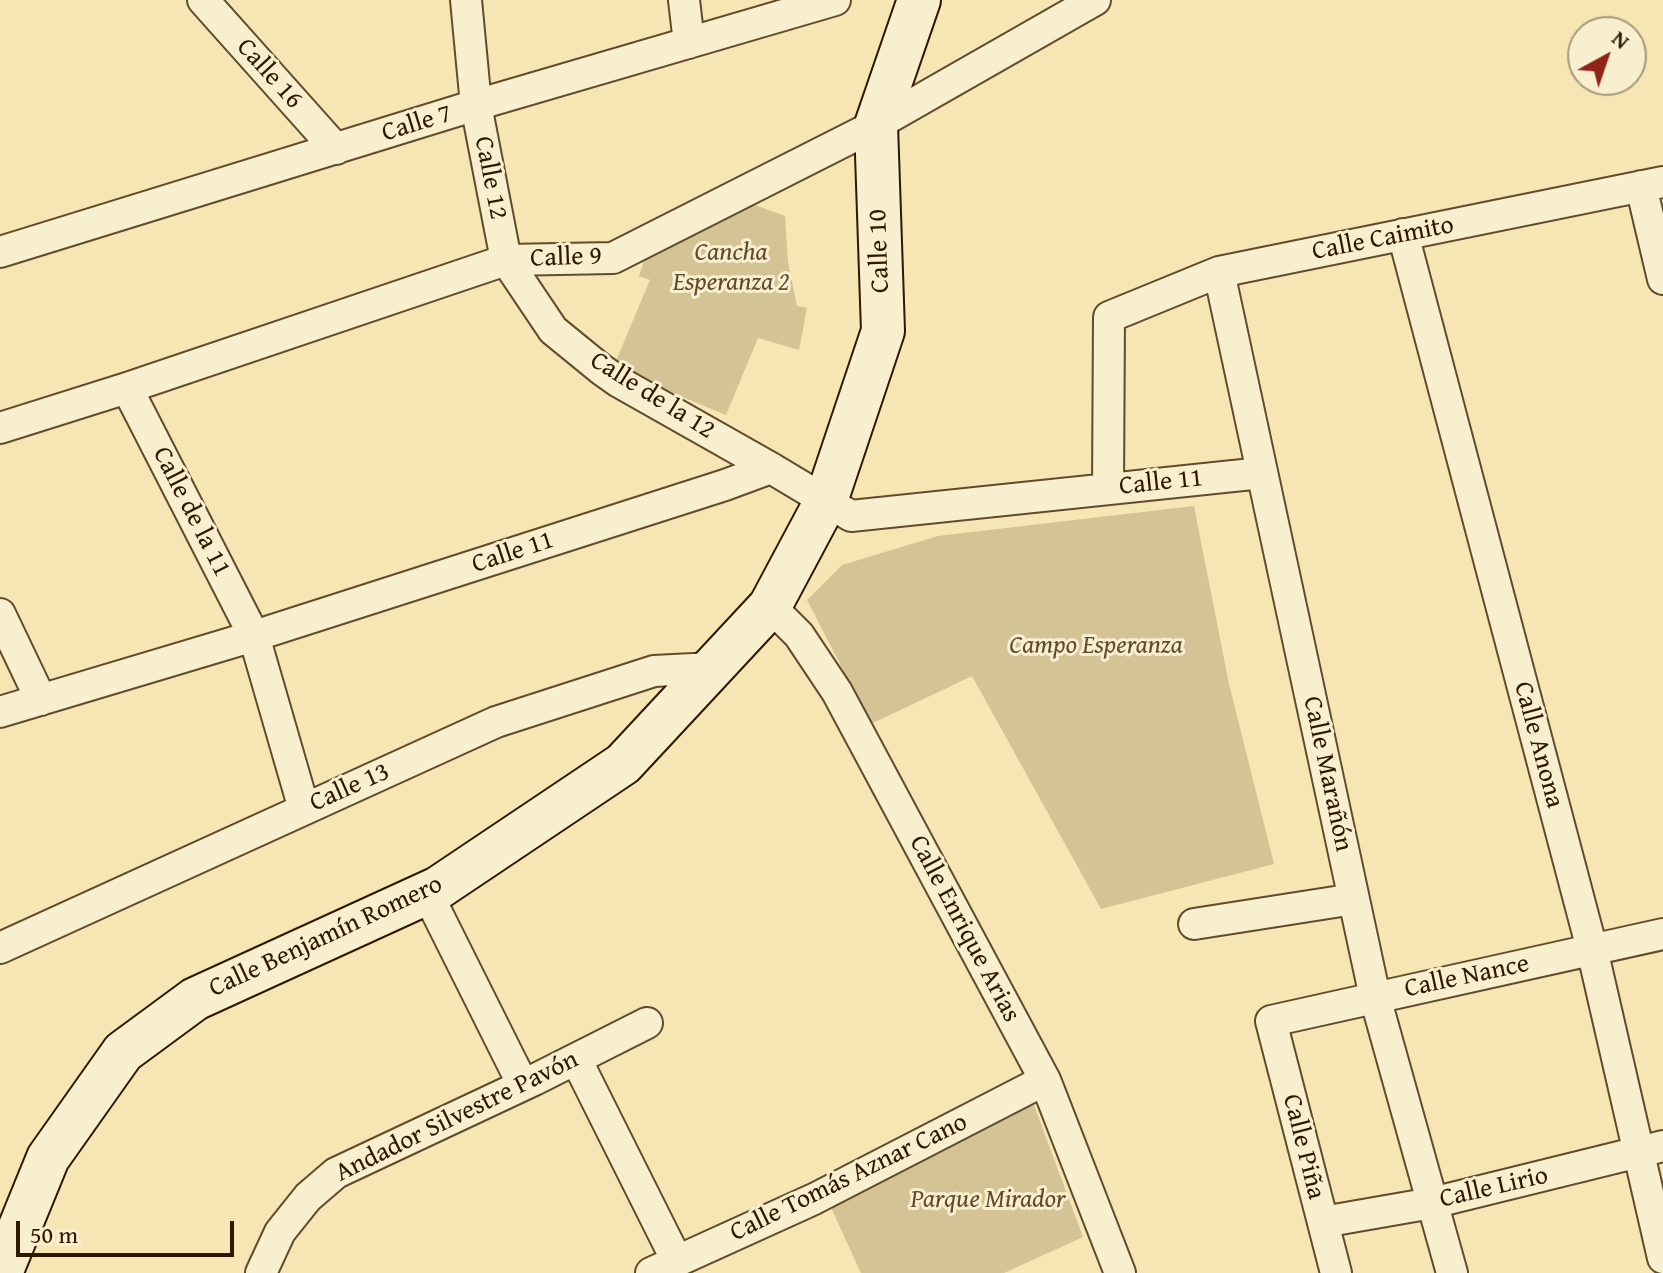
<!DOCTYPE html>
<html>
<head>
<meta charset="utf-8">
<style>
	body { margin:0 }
	#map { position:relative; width:1663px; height:1273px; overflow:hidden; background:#f5e6b4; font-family:"Gentium Book Plus",serif }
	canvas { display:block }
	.north { position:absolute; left:1567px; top:16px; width:80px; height:80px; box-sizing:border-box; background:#f8efce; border:2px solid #a8997c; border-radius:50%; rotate:40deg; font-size:22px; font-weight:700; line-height:32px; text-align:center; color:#2f1800 }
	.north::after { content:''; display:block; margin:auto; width:28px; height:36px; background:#8f2418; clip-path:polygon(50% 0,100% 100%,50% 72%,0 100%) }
	.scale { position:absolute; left:16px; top:1221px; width:218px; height:36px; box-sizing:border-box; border:4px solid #2f1800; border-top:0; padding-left:10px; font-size:24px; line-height:28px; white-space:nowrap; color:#2f1800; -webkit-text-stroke:6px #f8efce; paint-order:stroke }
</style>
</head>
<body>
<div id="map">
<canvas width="1663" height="1273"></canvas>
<div class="north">N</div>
<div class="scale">50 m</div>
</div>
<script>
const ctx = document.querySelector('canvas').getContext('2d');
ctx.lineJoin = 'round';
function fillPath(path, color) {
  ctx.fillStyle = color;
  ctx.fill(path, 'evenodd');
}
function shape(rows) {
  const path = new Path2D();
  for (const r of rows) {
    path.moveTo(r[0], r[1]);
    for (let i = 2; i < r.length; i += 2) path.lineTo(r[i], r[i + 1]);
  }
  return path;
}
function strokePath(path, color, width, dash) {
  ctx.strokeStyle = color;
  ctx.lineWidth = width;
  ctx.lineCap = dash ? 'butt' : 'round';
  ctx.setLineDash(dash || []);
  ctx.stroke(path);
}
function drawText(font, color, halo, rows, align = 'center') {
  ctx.font = font + ' "Gentium Book Plus",serif';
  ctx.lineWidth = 6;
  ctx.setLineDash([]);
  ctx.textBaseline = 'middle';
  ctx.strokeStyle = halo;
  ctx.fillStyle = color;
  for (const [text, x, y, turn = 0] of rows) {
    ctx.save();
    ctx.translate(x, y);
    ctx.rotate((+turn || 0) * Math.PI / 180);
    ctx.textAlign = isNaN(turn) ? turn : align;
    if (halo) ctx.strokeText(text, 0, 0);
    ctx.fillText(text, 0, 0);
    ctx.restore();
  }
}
const green = shape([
	[744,201,785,216,788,262,797,306,807,308,799,350,758,338,726,415,613,368,650,280,639,276,648,249],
	[1194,506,1229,684,1274,864,1101,909,972,676,871,724,807,600,842,565,938,536],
	[1031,1097,1083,1237,1004,1273,861,1273,827,1199]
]);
const street = shape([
	[203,0,336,149],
	[466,0,476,105,506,260,553,330,602,370,619,382,771,468,851,516,1262,473],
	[684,0,689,43],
	[1641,186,1663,279],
	[1403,234,1592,949,1663,1258],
	[0,252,476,105,835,0],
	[1219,272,1375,997,1452,1273],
	[127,388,254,636,304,809],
	[0,428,127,388,506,260,613,258,876,125,1095,0],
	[1108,489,1109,317,1219,272,1663,182],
	[770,606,799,635,837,692,1045,1080,1120,1273],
	[0,614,41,700],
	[0,712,254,636,725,485,771,468],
	[427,893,523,1085],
	[1194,924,1354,899],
	[0,948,496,722,654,671,713,668],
	[576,1059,677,1261],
	[1323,1222,1432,1203,1663,1146],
	[261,1273,280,1232,308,1197,336,1173,534,1080,647,1023],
	[651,1273,814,1199,1045,1080],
	[1336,1273,1271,1021,1663,934]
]);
const secondary = shape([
	[1,1273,48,1158,123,1052,195,999,438,888,623,764,770,606,826,501,883,331,876,125,919,0]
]);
const streetNames = [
	["Calle 16",269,74,48],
	["Calle 7",417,124,-17],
	["Calle 12",490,178,79],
	["Calle Caimito",1383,239,-11],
	["Calle 10",880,251,-92],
	["Calle 9",566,258,-2],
	["Calle de la 12",652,396,32],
	["Calle 11",1161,483,-6],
	["Calle de la 11",191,512,63],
	["Calle 11",513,553,-18],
	["Calle Anona",1538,745,75],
	["Calle Marañón",1327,774,78],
	["Calle 13",350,788,-24],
	["Calle Enrique Arias",964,929,62],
	["Calle Benjamín Romero",326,937,-25],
	["Calle Nance",1467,977,-12],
	["Andador Silvestre Pavón",457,1117,-26],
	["Calle Piña",1303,1147,76],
	["Calle Tomás Aznar Cano",849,1178,-26],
	["Calle Lirio",1494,1188,-13]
];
const parkNames = [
	["Cancha",731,253],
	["Esperanza 2",731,283],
	["Campo Esperanza",1096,646],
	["Parque Mirador",988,1200]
];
fillPath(green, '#d3c395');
strokePath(street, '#604c2d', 34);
strokePath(secondary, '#2f1800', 46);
strokePath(street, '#f8efce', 30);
strokePath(secondary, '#f8efce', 42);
drawText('26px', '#2f1800', '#f8efce', streetNames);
drawText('italic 26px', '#604b2d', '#f8efce', parkNames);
</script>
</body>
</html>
